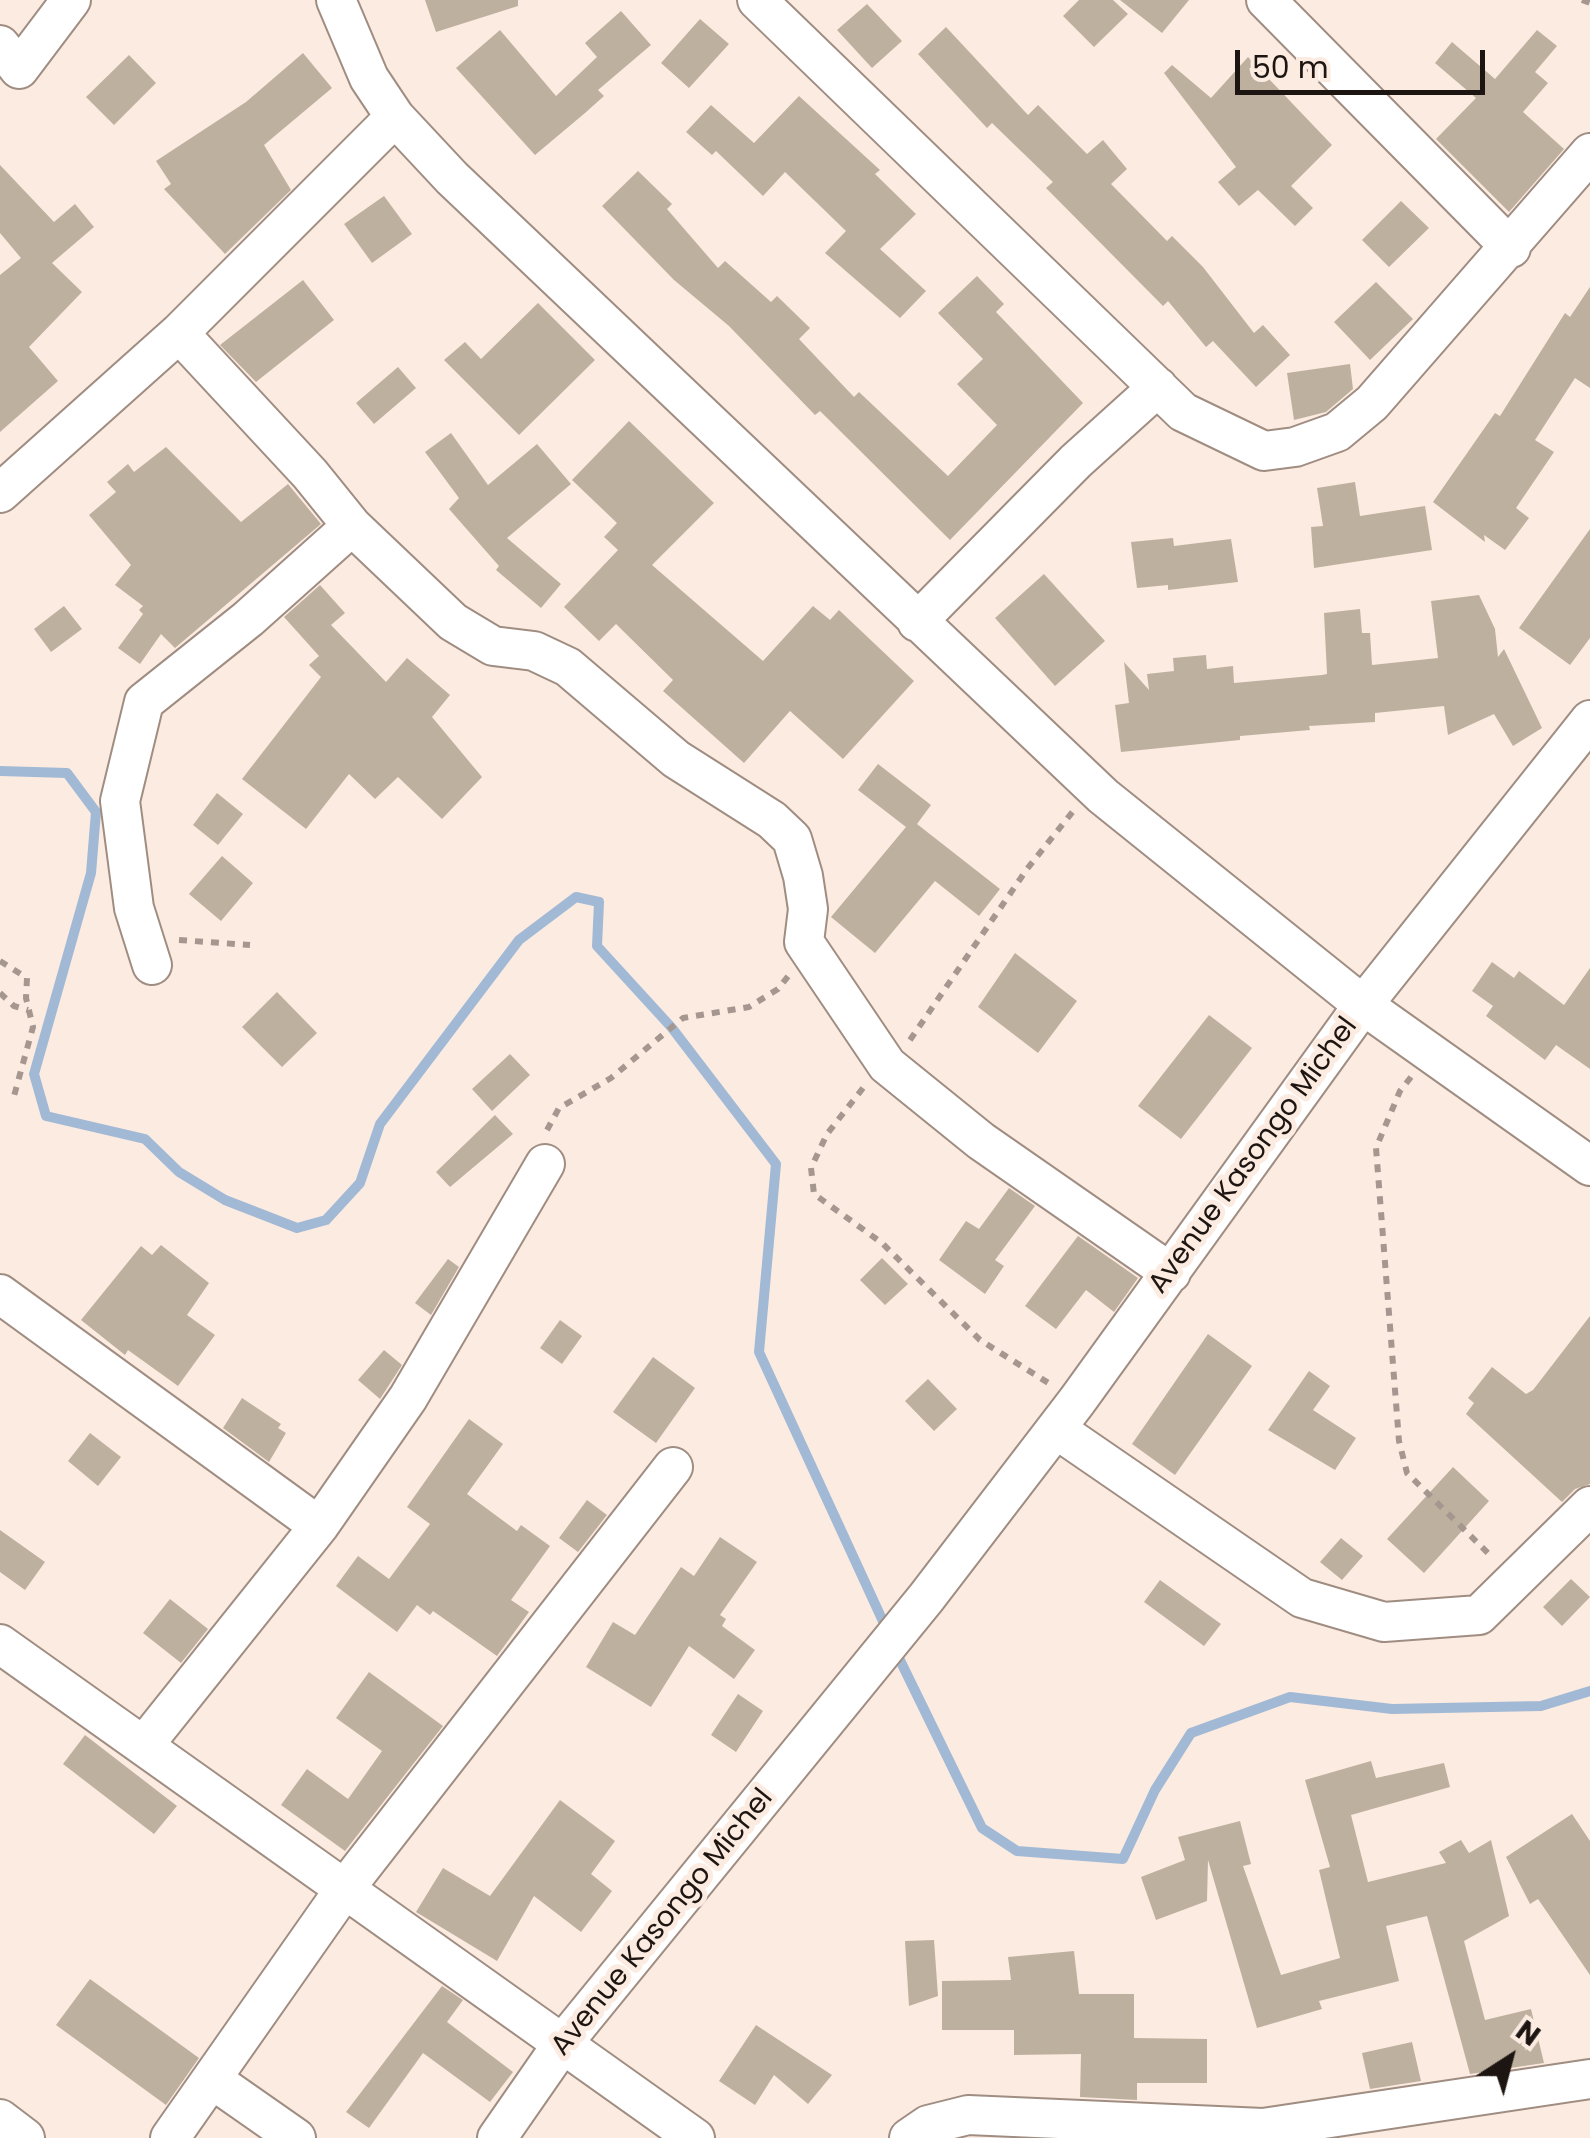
<!DOCTYPE html>
<html>
<head>
<meta charset="utf-8">
<style>
	body { margin:0 }
	#map { position:relative; width:1590px; height:2138px; overflow:hidden; background:#fcebe1; font-family:Poppins,sans-serif }
	canvas { display:block }
	.north { position:absolute; left:1460px; top:2008px; width:100px; height:100px; -webkit-text-stroke:8px #fcebe1; paint-order:stroke; rotate:36deg; font-size:28px; font-weight:700; line-height:40px; text-align:center; color:#1d1511 }
	.north::after { content:''; display:block; margin:auto; width:35px; height:45px; background:#1d1511; clip-path:polygon(50% 0,100% 100%,50% 72%,0 100%) }
	.scale { position:absolute; left:1235px; top:50px; width:250px; height:45px; box-sizing:border-box; border:5px solid #1d1511; border-top:0; padding-left:12px; font-size:30px; line-height:35px; white-space:nowrap; color:#1d1511; -webkit-text-stroke:8px #fcebe1; paint-order:stroke }
</style>
</head>
<body>
<div id="map">
<canvas width="1590" height="2138"></canvas>
<div class="north">N</div>
<div class="scale">50 m</div>
</div>
<script>
const ctx = document.querySelector('canvas').getContext('2d');
ctx.lineJoin = 'round';
function shape(rows) {
  const path = new Path2D();
  for (const r of rows) {
    path.moveTo(r[0], r[1]);
    for (let i = 2; i < r.length; i += 2) path.lineTo(r[i], r[i + 1]);
  }
  return path;
}
function strokePath(path, color, width, dash) {
  ctx.strokeStyle = color;
  ctx.lineWidth = width;
  ctx.lineCap = dash ? 'butt' : 'round';
  ctx.setLineDash(dash || []);
  ctx.stroke(path);
}
function fillPath(path, color) {
  ctx.fillStyle = color;
  ctx.fill(path, 'evenodd');
}
function drawText(font, color, halo, rows, align = 'center') {
  ctx.font = font + ' Poppins,sans-serif';
  ctx.lineWidth = 10;
  ctx.setLineDash([]);
  ctx.textBaseline = 'middle';
  ctx.strokeStyle = halo;
  ctx.fillStyle = color;
  for (const [text, x, y, turn = 0] of rows) {
    ctx.save();
    ctx.translate(x, y);
    ctx.rotate((+turn || 0) * Math.PI / 180);
    ctx.textAlign = isNaN(turn) ? turn : align;
    if (halo) ctx.strokeText(text, 0, 0);
    ctx.fillText(text, 0, 0);
    ctx.restore();
  }
}
const stream = shape([
	[0,771,67,773,96,812,91,873,34,1074,46,1116,145,1139,179,1172,225,1200,297,1228,326,1220,360,1183,380,1124,519,940,576,897,599,902,597,946,672,1028,776,1164,759,1352,887,1630],
	[895,1650,982,1828,1017,1851,1123,1859,1155,1790,1191,1733,1290,1697,1392,1709,1541,1706,1590,1691]
]);
const building = shape([
	[425,0,518,0,518,6,436,32],
	[1079,0,1113,0,1128,14,1094,47,1063,16],
	[1120,0,1189,0,1162,33],
	[867,4,902,41,872,68,837,30],
	[621,11,651,45,598,90,604,96,585,113,535,155,456,68,500,30,556,96,597,57,585,43],
	[700,19,729,44,689,88,661,63],
	[946,27,1028,115,1038,105,1087,154,1103,140,1127,169,1111,184,1167,241,1172,236,1203,267,1254,333,1263,325,1290,355,1256,387,1213,341,1206,347,1168,301,1163,306,1046,188,1053,182,992,123,987,128,918,54],
	[1537,30,1557,46,1535,72,1548,83,1523,112,1564,149,1509,212,1436,139,1476,98,1435,63,1452,42,1495,79],
	[303,53,332,88,264,145,291,190,225,254,164,189,171,184,156,161,246,102],
	[129,55,156,83,114,125,86,97],
	[1248,57,1332,145,1291,186,1313,208,1295,226,1258,190,1239,206,1218,182,1236,167,1164,73,1172,65,1211,98],
	[799,96,880,170,875,174,916,214,880,249,926,291,900,318,825,253,846,231,785,172,763,196,716,151,712,155,686,132,711,105,754,143],
	[0,165,54,222,75,204,94,227,52,263,82,292,29,347,58,381,0,432,0,275,21,258,0,233],
	[638,171,672,204,667,209,718,268,725,261,771,302,777,296,810,328,799,339,854,397,859,392,948,476,997,425,957,384,983,359,938,313,977,276,1004,304,996,312,1083,403,950,540,820,411,815,415,729,326,674,280,602,206],
	[384,196,412,234,372,263,344,224],
	[1401,201,1429,228,1389,267,1362,240],
	[303,280,334,320,256,382,220,345],
	[1376,282,1413,319,1370,360,1334,322],
	[1590,287,1590,388,1575,378,1535,440,1554,452,1516,508,1529,518,1505,550,1484,535,1485,542,1433,502,1495,413,1500,416,1565,313,1570,317],
	[538,303,595,360,519,435,444,360,465,342,481,359],
	[1350,364,1353,389,1326,412,1294,420,1287,373],
	[398,367,416,388,374,424,356,403],
	[629,421,714,503,652,565,763,661,813,606,830,620,839,610,914,681,843,759,790,711,744,763,663,691,673,680,616,624,599,641,564,607,618,550,604,537,617,523,572,480],
	[451,433,488,485,537,444,571,484,507,538,561,584,541,608,496,570,499,566,449,509,459,498,425,452],
	[166,447,241,522,288,484,321,524,175,648,161,634,140,664,118,648,143,614,139,610,143,606,115,585,131,565,89,515,116,492,107,482,128,464,134,472],
	[1355,482,1360,516,1425,506,1432,550,1314,568,1311,527,1323,526,1317,488],
	[1590,529,1590,638,1570,665,1519,628],
	[1173,538,1174,546,1231,539,1238,582,1168,590,1168,585,1137,588,1131,542],
	[1044,574,1105,641,1055,686,995,618],
	[320,585,345,613,331,625,386,682,407,658,450,695,432,717,482,777,442,819,398,777,375,799,349,774,306,829,242,779,321,677,309,665,319,656,284,617],
	[1479,595,1495,629,1498,657,1504,649,1542,728,1513,746,1494,714,1448,735,1444,706,1375,713,1375,722,1309,726,1310,730,1240,736,1240,740,1121,752,1115,705,1129,703,1124,662,1149,690,1147,674,1174,671,1173,658,1206,655,1207,669,1233,666,1234,683,1322,675,1327,674,1324,613,1360,609,1362,633,1370,633,1372,665,1438,658,1431,601],
	[64,606,82,629,51,652,34,629],
	[878,764,931,805,917,824,1000,889,979,916,935,881,875,953,831,917,906,827,858,790],
	[217,793,243,814,218,845,193,825],
	[222,856,253,883,221,921,189,894],
	[1015,953,1077,1001,1038,1053,978,1007],
	[1492,962,1514,978,1519,971,1564,1005,1590,968,1590,1069,1556,1045,1545,1060,1486,1016,1493,1006,1472,991],
	[277,992,317,1033,282,1067,242,1027],
	[1209,1015,1252,1048,1181,1139,1138,1106],
	[510,1054,530,1075,492,1111,472,1089],
	[495,1115,513,1134,450,1187,436,1172],
	[1009,1188,1035,1206,995,1260,1004,1266,985,1294,939,1260,966,1221,979,1229],
	[1078,1236,1138,1278,1114,1312,1086,1290,1056,1329,1025,1306],
	[161,1245,209,1283,187,1315,215,1335,178,1386,128,1350,125,1355,81,1320,141,1246,152,1255],
	[882,1258,908,1284,885,1305,860,1280],
	[448,1259,459,1267,431,1315,415,1303],
	[1590,1316,1590,1484,1575,1489,1562,1502,1466,1414,1474,1403,1468,1398,1492,1367,1526,1394,1533,1390],
	[560,1320,582,1336,562,1364,540,1348],
	[1208,1334,1252,1366,1175,1475,1132,1444],
	[384,1350,402,1365,380,1399,358,1380],
	[653,1357,695,1388,656,1443,613,1412],
	[1309,1371,1330,1386,1313,1410,1356,1438,1335,1470,1268,1430],
	[928,1379,957,1409,934,1431,905,1401],
	[242,1398,281,1424,278,1428,286,1433,269,1462,223,1428],
	[469,1419,503,1444,467,1494,517,1531,521,1525,550,1546,511,1600,529,1612,497,1656,433,1611,430,1615,417,1605,397,1632,336,1586,358,1556,389,1579,430,1524,407,1507],
	[90,1433,121,1457,98,1486,68,1461],
	[1453,1467,1489,1501,1424,1573,1387,1539],
	[587,1500,607,1515,578,1552,559,1538],
	[0,1530,45,1562,25,1590,0,1572],
	[720,1537,757,1562,720,1615,726,1619,722,1626,755,1650,734,1679,689,1646,651,1707,586,1667,613,1622,635,1635,681,1567,694,1576],
	[1341,1538,1363,1556,1342,1580,1320,1562],
	[1571,1579,1590,1597,1562,1626,1543,1607],
	[1160,1580,1221,1624,1204,1646,1144,1602],
	[170,1599,208,1629,181,1663,143,1633],
	[369,1672,443,1726,345,1851,281,1805,307,1769,348,1799,382,1751,336,1718],
	[738,1694,763,1711,736,1752,711,1735],
	[85,1735,177,1806,154,1834,63,1764],
	[1371,1761,1376,1778,1444,1763,1450,1787,1351,1815,1368,1882,1446,1863,1439,1852,1461,1840,1469,1853,1491,1840,1509,1916,1464,1941,1485,2020,1531,2009,1544,2063,1470,2074,1427,1916,1386,1926,1399,1981,1319,2001,1322,2009,1257,2028,1208,1860,1207,1901,1156,1920,1141,1877,1185,1860,1178,1837,1240,1821,1251,1864,1243,1866,1281,1975,1340,1958,1319,1870,1330,1867,1305,1780],
	[560,1800,615,1841,591,1874,612,1891,581,1932,534,1896,497,1961,416,1912,443,1868,490,1896],
	[1572,1814,1590,1841,1590,1975,1538,1899,1530,1904,1506,1857],
	[934,1940,938,1996,909,2006,905,1941],
	[1074,1951,1079,1994,1134,1994,1134,2038,1207,2039,1207,2083,1137,2083,1137,2100,1080,2097,1081,2054,1014,2055,1014,2030,942,2030,942,1981,1011,1980,1008,1957],
	[90,1979,199,2058,166,2105,56,2025],
	[442,1986,463,2000,447,2022,513,2072,490,2102,423,2053,369,2128,346,2112],
	[756,2025,832,2075,808,2104,774,2075,755,2105,719,2081],
	[1412,2042,1421,2081,1370,2089,1362,2053]
]);
const path = shape([
	[1582,0,1590,3],
	[179,940,250,945],
	[0,961,27,978,26,998,33,1027,14,1096],
	[0,993,14,1006,28,1010],
	[910,1040,1027,869,1074,810],
	[1411,1077,1400,1091,1376,1148,1399,1441,1407,1473,1493,1558],
	[863,1088,827,1134,811,1168,814,1194,882,1243,980,1340,1050,1384],
	[547,1130,559,1108,611,1078,683,1018,749,1007,778,989,789,975]
]);
const minor = shape([
	[336,0,369,78,395,117,452,178,1103,796,1363,1005,1590,1166],
	[757,0,1183,412,1264,451,1295,447,1337,432,1372,403,1590,153],
	[1266,0,1511,248],
	[0,45,19,69,71,0],
	[179,333,310,474,352,526,453,622,493,646,534,651,568,667,676,759,772,820,792,839,803,876,808,909,804,942,887,1065,981,1141,1171,1273],
	[0,493,179,333,395,117],
	[917,622,1076,461,1158,387],
	[152,965,134,908,120,801,144,702,248,619,352,526],
	[0,1294,319,1526],
	[1056,1429,1302,1598,1384,1622,1479,1615,1590,1506],
	[0,1644,695,2138],
	[144,1745,319,1526,408,1398,545,1164],
	[213,2080,296,2138],
	[0,2119,25,2138],
	[170,2138,346,1887,673,1467],
	[497,2138,563,2043,926,1598,1077,1401,1363,1005,1590,720],
	[909,2138,928,2125,968,2115,1263,2128,1590,2079]
]);
const streetNames = [
	["Avenue Kasongo Michel",1254,1156,-54],
	["Avenue Kasongo Michel",663,1923,-51]
];
strokePath(stream, '#a1b9d5', 10);
fillPath(building, '#beb09f');
strokePath(minor, '#a08d82', 42);
strokePath(path, '#a59790', 6, [8, 8]);
strokePath(minor, '#fff', 38);
drawText('28px', '#1d1511', '#fcebe1', streetNames);
</script>
</body>
</html>
